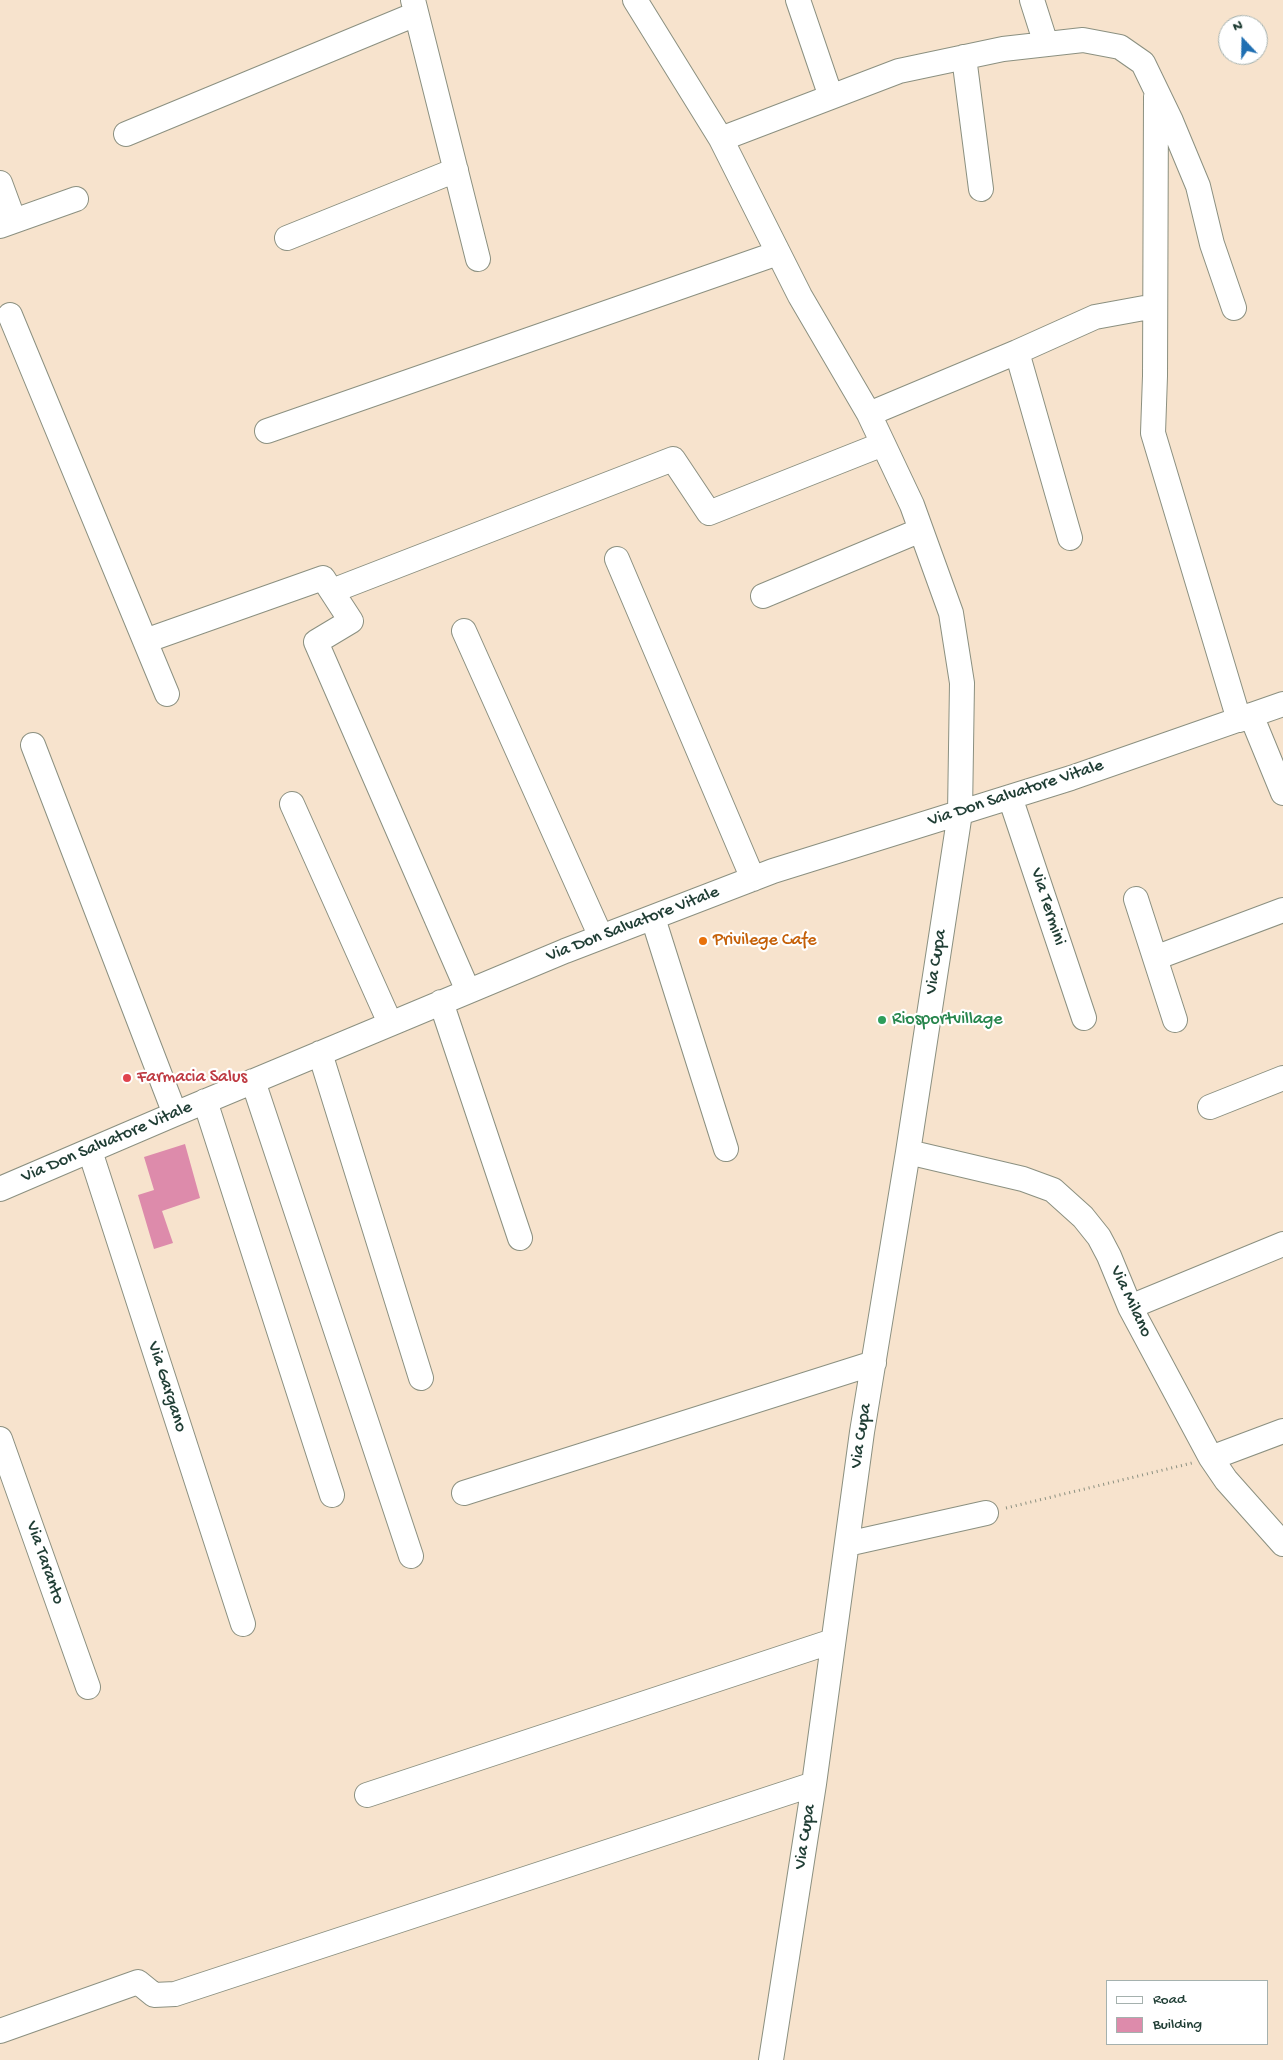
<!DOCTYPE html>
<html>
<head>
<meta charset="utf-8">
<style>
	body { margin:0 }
	#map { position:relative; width:1283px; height:2060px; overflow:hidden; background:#f7e3cd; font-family:"Gochi Hand",sans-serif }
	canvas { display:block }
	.legend { position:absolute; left:1106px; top:1980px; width:162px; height:65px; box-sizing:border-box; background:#fff; border:1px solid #a5b1ae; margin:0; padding:6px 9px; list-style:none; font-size:15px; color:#1f3d34 }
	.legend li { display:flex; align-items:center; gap:10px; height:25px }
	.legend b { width:25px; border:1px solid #a5b1ae }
	.north { position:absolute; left:1218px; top:15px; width:50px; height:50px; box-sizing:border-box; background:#fff; border:1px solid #a5b1ae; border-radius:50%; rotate:339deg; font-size:14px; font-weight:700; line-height:20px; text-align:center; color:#1f3d34 }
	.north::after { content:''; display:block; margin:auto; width:18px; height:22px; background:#1f6fb2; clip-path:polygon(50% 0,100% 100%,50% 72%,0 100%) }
</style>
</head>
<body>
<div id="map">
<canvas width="1283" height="2060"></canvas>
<ul class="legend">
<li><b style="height:6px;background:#fff"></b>Road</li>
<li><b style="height:14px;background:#dd8bab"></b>Building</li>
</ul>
<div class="north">N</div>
</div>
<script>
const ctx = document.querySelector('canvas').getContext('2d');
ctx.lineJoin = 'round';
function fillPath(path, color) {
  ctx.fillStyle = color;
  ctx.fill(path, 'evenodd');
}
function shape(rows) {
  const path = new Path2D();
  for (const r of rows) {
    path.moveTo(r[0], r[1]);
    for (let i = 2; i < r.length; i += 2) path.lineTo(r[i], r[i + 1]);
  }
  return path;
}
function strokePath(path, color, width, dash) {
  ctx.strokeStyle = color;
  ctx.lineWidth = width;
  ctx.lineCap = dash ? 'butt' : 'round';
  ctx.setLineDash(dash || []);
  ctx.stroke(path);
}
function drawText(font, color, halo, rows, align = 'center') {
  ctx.font = font + ' "Gochi Hand",sans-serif';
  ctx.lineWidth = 4.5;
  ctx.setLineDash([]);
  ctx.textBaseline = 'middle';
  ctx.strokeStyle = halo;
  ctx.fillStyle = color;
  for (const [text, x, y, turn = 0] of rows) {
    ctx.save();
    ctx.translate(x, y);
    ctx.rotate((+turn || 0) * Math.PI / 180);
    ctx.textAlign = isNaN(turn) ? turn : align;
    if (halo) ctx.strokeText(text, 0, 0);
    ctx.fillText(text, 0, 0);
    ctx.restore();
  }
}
const building = shape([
	[185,1144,200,1198,162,1211,173,1243,154,1249,138,1195,154,1190,144,1157]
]);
const path = shape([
	[1006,1508,1192,1463]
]);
const minor = shape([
	[413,0,478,259],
	[635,0,721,139,800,296,869,414,912,505,951,613,962,683,960,813,908,1152,862,1432,814,1784,771,2060],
	[798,0,831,97],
	[1032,0,1046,44],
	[964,57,981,189],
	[1156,97,1155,376,1153,433,1239,720],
	[126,134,416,14],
	[721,139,899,71,1003,49,1083,40,1120,47,1143,63,1171,121,1198,186,1212,244,1234,308],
	[0,183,14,221],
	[0,226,76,199],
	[287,238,456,170],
	[10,315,167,694],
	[1017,352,1070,538],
	[869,414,1017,352,1095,317,1155,306],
	[267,431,778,253],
	[617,559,753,879],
	[332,591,673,459,709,513,883,444],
	[763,596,921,530],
	[464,631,601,937],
	[145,641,323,578,351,621,316,642,468,991],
	[1251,715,1283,793],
	[33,745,175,1114],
	[1010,797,1084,1018],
	[292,804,390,1023],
	[1136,899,1175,1020],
	[653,918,726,1149],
	[1155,958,1283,910],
	[441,1002,520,1238],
	[320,1053,421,1378],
	[253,1081,411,1556],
	[205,1101,332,1495],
	[1210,1107,1283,1078],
	[90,1151,243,1624],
	[908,1152,1023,1179,1053,1190,1083,1217,1099,1237,1109,1256,1130,1307,1211,1458,1226,1480,1283,1544],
	[0,1189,175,1114,565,951,773,871,1071,778,1283,704],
	[1130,1307,1283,1244],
	[0,1439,88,1687],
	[1211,1458,1283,1431],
	[464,1493,874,1363],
	[847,1544,986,1513],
	[367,1795,833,1641],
	[0,2031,138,1982,154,1995,175,1994,814,1784]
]);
const markers = [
	[703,941,5,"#e8710a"],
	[882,1020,5,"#2e9e5b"],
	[127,1078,5,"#e0444e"]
];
const streetNames = [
	["Via Don Salvatore Vitale",1016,794,-18],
	["Via Termini",1047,907,72],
	["Via Don Salvatore Vitale",633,925,-21],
	["Via Cupa",937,962,-81],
	["Via Don Salvatore Vitale",107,1143,-23],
	["Via Milano",1130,1302,65],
	["Via Gargano",166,1387,72],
	["Via Cupa",862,1436,-81],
	["Via Taranto",44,1563,71],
	["Via Cupa",806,1837,-81]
];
const foodNames = [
	["Privilege Cafe",713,941]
];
const leisureNames = [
	["Riosportvillage",892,1020]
];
const healthNames = [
	["Farmacia Salus",137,1078]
];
fillPath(building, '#dd8bab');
strokePath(minor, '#8b9080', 26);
strokePath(path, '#8b9080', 3, [1, 4]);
strokePath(minor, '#fff', 24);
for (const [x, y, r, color] of markers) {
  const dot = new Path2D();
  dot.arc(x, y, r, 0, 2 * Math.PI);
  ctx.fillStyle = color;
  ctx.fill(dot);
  strokePath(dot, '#fff', 2);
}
drawText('18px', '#1f3d34', '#fff', streetNames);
drawText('18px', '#c56008', '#fff', foodNames, 'left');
drawText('18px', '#27864d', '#fff', leisureNames, 'left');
drawText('18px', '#be3a42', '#fff', healthNames, 'left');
</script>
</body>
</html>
